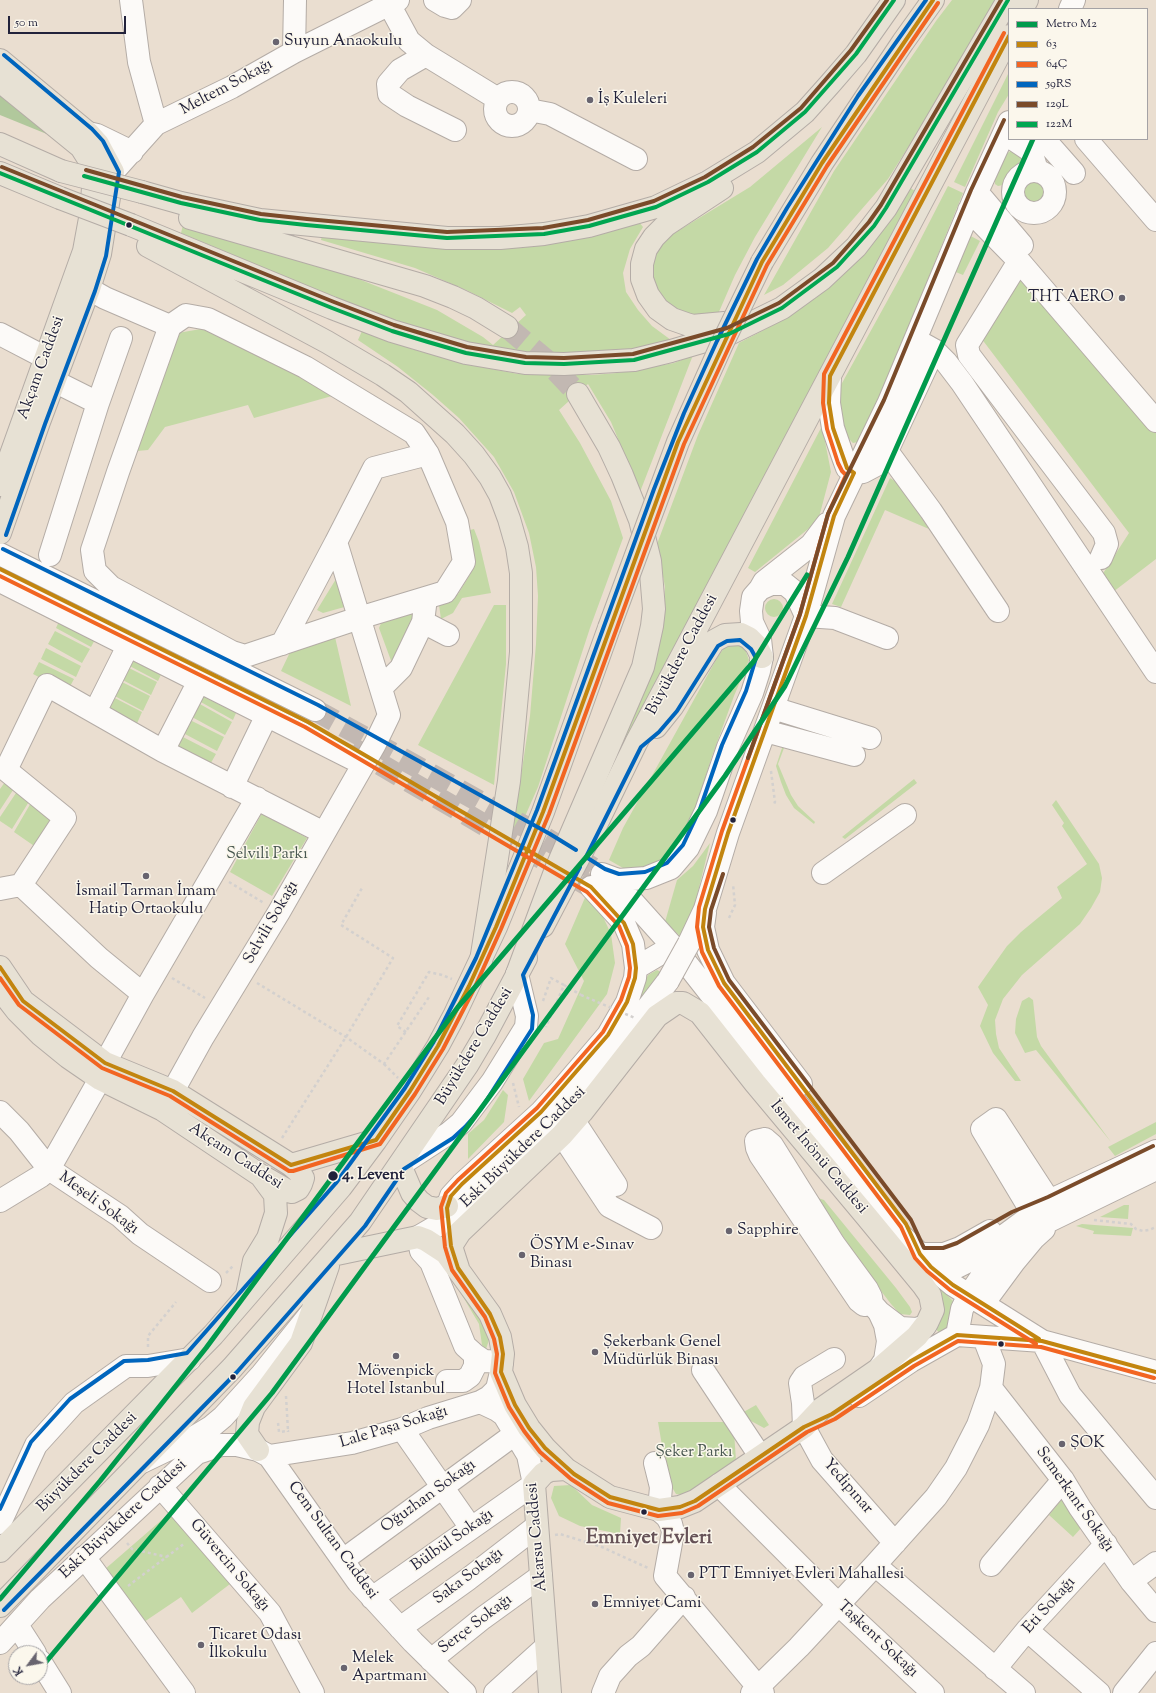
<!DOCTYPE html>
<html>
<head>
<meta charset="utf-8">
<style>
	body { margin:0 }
	#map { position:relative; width:1156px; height:1693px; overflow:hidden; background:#eaded0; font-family:"Sorts Mill Goudy",serif }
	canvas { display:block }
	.legend { position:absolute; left:1008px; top:8px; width:140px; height:132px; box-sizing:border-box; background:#fbf7ec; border:1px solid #a4a2a5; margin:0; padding:5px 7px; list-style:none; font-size:12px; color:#22223b }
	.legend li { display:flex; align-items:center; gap:8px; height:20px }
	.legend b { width:20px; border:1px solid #a4a2a5 }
	.north { position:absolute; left:8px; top:1645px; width:40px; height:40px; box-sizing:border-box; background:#fbf7ec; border:1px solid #a4a2a5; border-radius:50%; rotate:238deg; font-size:11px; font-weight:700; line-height:16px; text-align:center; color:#22223b }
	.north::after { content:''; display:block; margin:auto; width:14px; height:18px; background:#68646f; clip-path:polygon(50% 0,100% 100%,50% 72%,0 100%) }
	.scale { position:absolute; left:8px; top:16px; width:118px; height:18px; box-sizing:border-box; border:2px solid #22223b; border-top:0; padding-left:5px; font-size:12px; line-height:14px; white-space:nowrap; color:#22223b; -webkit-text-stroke:3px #fbf7ec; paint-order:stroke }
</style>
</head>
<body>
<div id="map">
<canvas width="1156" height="1693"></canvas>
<ul class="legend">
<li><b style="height:5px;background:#009a4c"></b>Metro M2</li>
<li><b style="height:5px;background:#c2850f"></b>63</li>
<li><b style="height:5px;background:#f26522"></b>64Ç</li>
<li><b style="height:5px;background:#0065bd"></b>59RS</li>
<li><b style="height:5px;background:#7a4b2a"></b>129L</li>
<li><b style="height:5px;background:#00a651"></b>122M</li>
</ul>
<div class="north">K</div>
<div class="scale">50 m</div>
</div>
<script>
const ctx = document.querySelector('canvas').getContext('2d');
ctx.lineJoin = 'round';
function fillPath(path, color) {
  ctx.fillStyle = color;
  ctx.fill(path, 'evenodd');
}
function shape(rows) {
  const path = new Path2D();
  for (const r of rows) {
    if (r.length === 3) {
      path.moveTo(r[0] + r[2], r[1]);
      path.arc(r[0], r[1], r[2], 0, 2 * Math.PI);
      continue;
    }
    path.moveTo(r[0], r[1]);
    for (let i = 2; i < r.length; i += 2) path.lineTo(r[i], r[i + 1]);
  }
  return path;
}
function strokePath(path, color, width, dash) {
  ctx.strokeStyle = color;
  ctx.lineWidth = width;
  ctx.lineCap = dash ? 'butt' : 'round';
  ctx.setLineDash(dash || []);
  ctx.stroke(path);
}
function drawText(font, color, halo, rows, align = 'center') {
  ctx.font = font + ' "Sorts Mill Goudy",serif';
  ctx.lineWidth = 3;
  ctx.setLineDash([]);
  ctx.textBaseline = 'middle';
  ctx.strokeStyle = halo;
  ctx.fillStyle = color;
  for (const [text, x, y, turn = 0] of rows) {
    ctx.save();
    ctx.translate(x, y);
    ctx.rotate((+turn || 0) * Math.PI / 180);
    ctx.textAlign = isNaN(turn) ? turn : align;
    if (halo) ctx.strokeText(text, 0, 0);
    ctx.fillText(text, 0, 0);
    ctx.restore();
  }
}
const green = shape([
	[952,0,996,0,919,130,888,179,828,248,783,285,764,295,834,171,936,21],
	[1009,72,1009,94,998,112,965,187,954,182],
	[822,127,755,237,735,275,715,321,702,322,668,307,654,287,650,267,657,247,663,240,750,187],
	[1012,150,1020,154,1023,161,1020,167,1008,177,1003,185,998,186,995,184,995,178,1006,154],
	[1034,192,11],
	[948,186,963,193,864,436,858,442,853,443,847,437,840,421,836,394,912,256],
	[910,188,917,192,641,711,622,746,619,744,664,606,665,587,657,544,698,435,739,343,779,322,818,296,842,276,871,245],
	[639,222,643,227,630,249,623,273,626,292,638,310,652,326,671,340,639,348,599,354,543,354,492,348,423,330,372,313,181,233,183,225,232,238,356,278,437,310,483,337,493,345,526,315,520,307,512,313,468,291,415,268,321,240,322,235,577,239,606,233],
	[965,233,980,241,963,275,951,270],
	[1021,274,1156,430,1156,559,1113,592,1102,575,1129,533,981,338],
	[212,327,339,394,254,418,248,405,165,427,148,450,137,451,178,333],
	[362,331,412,349,466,364,518,374,592,375,617,373,674,363,693,355,640,492,611,422,588,384,559,410,580,443,611,501,623,538,590,628,538,787,518,832,513,829,530,716,536,644,538,596,536,567,529,533,514,492,494,457,459,418,433,395,398,367,358,340],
	[822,426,831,472,818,521,755,572,748,568],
	[890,478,898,483,929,529,885,510,841,607,832,604],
	[474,529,479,542,491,593,462,598,453,613,441,619,439,605,445,599,458,594,471,573,470,530],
	[336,579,348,606,323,613,317,610],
	[774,608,9],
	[494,605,506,605,506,664,494,785,418,745],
	[415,610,421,614,393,666,379,628,383,619],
	[62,615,98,634,91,647,56,628],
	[55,631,90,649,82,663,48,644],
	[335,637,351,706,281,671,293,646],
	[736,643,744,646,749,660,734,696,711,759,696,808,671,855,661,864,643,870,623,868,609,860,623,828,717,658,724,648],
	[46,648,81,666,76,677,41,659],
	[130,649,165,666,158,681,124,663],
	[39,662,74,679,67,692,33,674],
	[123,665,157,682,151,695,117,677],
	[116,679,150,696,143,711,109,693],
	[205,688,239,706,233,720,199,701],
	[109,695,142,712,135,728,101,710],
	[198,703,232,722,225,735,192,717],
	[190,720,224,737,217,751,183,733],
	[181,736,216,754,208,768,174,749],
	[785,739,787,740,778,764,791,795,798,806,815,822,814,824,794,808,786,795,781,782,776,766],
	[914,779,917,783,845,839,842,837],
	[5,782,15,787,0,810,0,789],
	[18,790,30,800,12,829,0,821,0,817],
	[1056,800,1099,864,1102,878,1100,892,1091,908,1080,924,1022,975,1003,999,995,1020,996,1034,999,1048,1021,1081,1015,1081,993,1053,980,1026,988,1005,978,987,1007,946,1021,932,1062,898,1057,887,1087,864,1062,826,1064,823,1052,805],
	[32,801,59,821,40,850,14,832],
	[262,813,307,838,272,896,230,872],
	[710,843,694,908,682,938,665,922,677,880,693,866],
	[587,893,599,908,611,934,615,963,607,994,529,1101,523,1079,544,1043,558,1039,584,981,565,944],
	[657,970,663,973,613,1047,648,975],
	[1029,997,1033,1000,1037,1037,1041,1046,1111,1142,1036,1050,1025,1053,1015,1033,1016,1019,1022,1001],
	[503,1090,508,1095,504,1122,468,1159,468,1134,484,1120],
	[1156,1122,1156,1134,1115,1156,1108,1147],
	[818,1198,824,1200,896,1288,910,1307,912,1312,910,1315,900,1314,891,1304,865,1270],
	[1124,1205,1129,1205,1128,1219,1100,1217],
	[1082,1224,1133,1228,1131,1236,1093,1234,1094,1231,1076,1226],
	[449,1273,469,1297,490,1337,486,1349,482,1345,479,1324],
	[925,1273,959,1307,943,1337,934,1327],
	[756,1405,769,1425,764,1428,751,1421,745,1420,740,1414],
	[658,1422,729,1422,734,1432,736,1460,687,1496,676,1494,670,1484,667,1475],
	[571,1485,592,1505,621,1518,620,1534,580,1526,559,1516,551,1498,554,1486],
	[1063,1498,1082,1527,1073,1537,1049,1515],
	[172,1511,230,1584,192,1613,181,1597,144,1622,104,1570]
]);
const forest = shape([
	[0,91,64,141,0,115]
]);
const minorTunnel = shape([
	[315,710,547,839,602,874],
	[352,748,591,887]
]);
const highwayTunnel = shape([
	[507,327,546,360,578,394]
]);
const path = shape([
	[771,771,775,802,773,806],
	[229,882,264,903],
	[729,918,735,905,733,884],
	[172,978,205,998],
	[257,983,346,1037,384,1064,429,997],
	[564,985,581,995],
	[543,1001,551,978,564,985,546,1027],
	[406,1032,397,1026,429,972,442,975,452,979],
	[384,1064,398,1078],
	[513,1083,519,1107],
	[282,1138,346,1037,393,958,341,925,362,888],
	[1094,1220,1131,1224,1136,1229,1143,1231,1149,1230,1156,1227],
	[226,1273,234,1265],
	[148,1347,148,1336,176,1302],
	[286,1396,288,1431],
	[278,1423,279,1432,288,1431,288,1432],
	[555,1535,560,1534,602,1547,648,1568],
	[127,1543,132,1549,167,1557],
	[128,1586,185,1543]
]);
const minor = shape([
	[131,0,139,62,156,124],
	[389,0,389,4,409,41,426,55,498,99],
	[435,0,445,6,452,8,460,0],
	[1070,9,1074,0],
	[294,52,295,0],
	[426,55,400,70,388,84,389,94,407,106,455,130],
	[512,109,17],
	[529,110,550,114,636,159],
	[88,133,97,135,132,152],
	[1013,139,1031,151,1037,170],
	[1044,139,1074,173],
	[1086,139,1156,220],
	[1034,192,21],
	[113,172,156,124,232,87,294,52,398,0],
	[977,192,1022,245],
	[969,210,1019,261,1156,421],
	[1019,261,967,345,969,355,1104,533,1107,544,1101,558],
	[89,289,105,298,170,326],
	[186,315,208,319,305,367,414,433,428,454,457,522,464,562,445,592,359,618,245,656,232,652,111,587,95,571,92,550,118,472,170,326,186,315],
	[0,334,46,358],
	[916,340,934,350,946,362,962,383,1156,672],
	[830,376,829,403,833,428,843,457,847,468,854,473,863,472,880,463,887,451,934,350],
	[54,381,98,403],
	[887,451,931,511,998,611],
	[0,554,315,710],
	[50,555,98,403,121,338],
	[0,581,363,764],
	[760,589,764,582,811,545,827,524],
	[806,616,835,618,887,638],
	[423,622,448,635],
	[282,644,336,542],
	[381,688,401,668,423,622,426,598],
	[773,708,870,738],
	[95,712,128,646],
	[765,731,854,755],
	[163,751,199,681],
	[232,787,267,715],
	[823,873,905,815],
	[602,874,632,901,676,950,897,1231,920,1254,931,1267,953,1285,1042,1341],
	[602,874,618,880,646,878,671,868,688,848,706,811,728,747,752,693,759,671,762,657,760,639,752,622,751,611,753,597,760,589,771,584,785,584,795,592,806,616],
	[21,885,99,958,143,994],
	[0,889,21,885,65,818,6,770,47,685,163,751,324,833],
	[705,913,703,927,708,950,724,983,801,1084],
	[689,943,705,909,728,833,806,616,834,516,889,402,977,192,1009,122],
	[636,968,663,952,676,950],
	[173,1091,203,1037,279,912,375,744,389,715,336,542,374,468,428,454],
	[0,1112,19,1131,49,1169,120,1216,140,1234,210,1281],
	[574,1121,616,1185],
	[562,1135,609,1206,651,1228],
	[765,1139,772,1145,834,1244,867,1289,871,1297,872,1304,864,1305,859,1301,760,1155,757,1148,756,1141,765,1139],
	[400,1165,449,1133,461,1123,492,1082,526,1027,527,1016,517,974],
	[0,1201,41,1176,49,1169,100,1079,105,1063,143,994,257,798],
	[1036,1207,1156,1151],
	[1030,1209,982,1129,996,1119,1050,1202],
	[448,1225,447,1208,451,1196,462,1184,541,1112,561,1090,608,1035,627,1002,635,978,636,968,633,944,624,923,591,887],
	[920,1254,944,1254,960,1248,990,1231],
	[929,1259,947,1269,957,1267,971,1260,1050,1202],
	[872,1304,879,1312,900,1328,917,1329,925,1326],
	[983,1304,1014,1262,1034,1238,1044,1229],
	[957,1335,962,1309,969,1295,984,1273,1014,1238,1156,1169],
	[1042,1341,1070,1395,1156,1498],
	[834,1359,804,1377,800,1383,803,1403,804,1427,822,1460,895,1543],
	[502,1362,484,1361,475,1355,465,1346,431,1262,421,1251,418,1237,454,1216,579,1097,668,981],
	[879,1369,885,1360,888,1341,885,1325,879,1312],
	[703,1370,760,1456],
	[447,1381,463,1381,470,1376,475,1366,475,1355],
	[991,1388,1063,1480,1080,1508,1131,1581,1156,1611],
	[859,1396,911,1361,957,1335,1042,1341,1156,1372],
	[402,1429,471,1528],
	[269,1456,352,1443,402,1429,428,1418,480,1402,489,1397,497,1389,501,1372],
	[142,1462,196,1436,211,1427,223,1417,262,1374,311,1313],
	[655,1463,661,1487,659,1510,667,1517,671,1524,673,1532,665,1576,763,1693],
	[719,1485,838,1604,933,1693],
	[160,1486,270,1613,313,1693],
	[0,1523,36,1445,74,1403,126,1366,148,1366,190,1359],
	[84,1557,184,1693],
	[343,1560,515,1434],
	[875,1565,1024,1693],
	[991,1565,1063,1480],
	[1131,1581,1156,1563],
	[372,1598,534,1484,528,1455,504,1415,497,1410,480,1402],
	[17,1625,35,1653],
	[400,1628,467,1580,537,1526],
	[1027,1630,1099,1693],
	[0,1643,40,1599,197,1453,221,1445,237,1445,258,1450,269,1456,358,1582,413,1642,465,1693],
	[431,1660,483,1618,541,1576],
	[40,1661,60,1693],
	[995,1669,1027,1630,1106,1544],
	[495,1693,546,1647],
	[603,1693,610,1676,628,1656,641,1646,684,1597],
	[752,1693,799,1647,875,1565,936,1497,956,1468,978,1425,991,1388,994,1364,984,1338],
	[1124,1693,1156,1653]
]);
const major = shape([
	[1022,9,1027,0],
	[0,60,88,133,98,144,113,172,100,254,89,289,39,422,0,533],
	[0,81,81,147,91,163,93,188,91,213,84,251,0,485],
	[762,262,822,163,903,42,933,0],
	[656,727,672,707,714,641,725,635,741,634,749,638,756,645,762,657],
	[543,926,599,819,636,743,1009,36],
	[0,967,23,1001,105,1063,173,1091,291,1165,299,1172,303,1178,301,1184,298,1189,292,1192,288,1191,260,1175,163,1110,100,1079,68,1057,41,1035,17,1011,0,989],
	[291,1165,376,1140],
	[400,1165,412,1193,419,1201,427,1207,437,1209,447,1206],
	[332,1255,418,1237,426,1240,446,1253,490,1314,500,1337,503,1354,501,1372,515,1405,529,1428,545,1448,566,1469,610,1497,659,1510,680,1507,695,1501,804,1427,821,1409,879,1369,917,1336,927,1323,933,1310,930,1295,923,1285,867,1217,755,1083,700,1013,683,1003,676,1003,657,1016,582,1112,562,1135,460,1232,451,1246,458,1268],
	[247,1295,254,1261,268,1238,276,1213,275,1195,261,1176],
	[258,1450,247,1434,248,1422,254,1407,301,1343,328,1266],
	[0,1551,213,1335,341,1187,376,1140,410,1091,438,1046,454,1016,496,927,543,812,609,628],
	[0,1606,232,1368,360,1222,468,1064,484,1037,526,958],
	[550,1693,534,1484,544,1473,551,1470,566,1469]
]);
const highway = shape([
	[0,144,61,171],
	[0,173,60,198],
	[722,188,666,225,654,237,646,249,642,264,642,279,648,295,658,309,672,319,692,326,735,322],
	[142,192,181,203,260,220,447,238,500,238,544,234,589,226,656,207,708,182,757,152,805,112,830,84,856,54,894,0],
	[190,218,425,286,453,297,476,308,507,327],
	[131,225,332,308,392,331,466,353,525,363,564,364,634,360,671,351,729,334,782,308,822,279,856,247,886,208,1008,0],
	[148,246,327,342,383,375,408,392,455,434,474,455,490,477,500,495,509,519,517,547,521,573,521,652,509,781,481,961],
	[517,974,556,869,643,667,652,626,654,609,650,561,640,520,622,475,609,447,578,394]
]);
const pathBridge = shape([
	[581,995,635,1018]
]);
const minorBridge = shape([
	[668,981,689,943]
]);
const majorBridge = shape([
	[609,628,678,442,722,344,762,262]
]);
const highwayBridge = shape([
	[61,171,142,192],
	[60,198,131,225]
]);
const bus1 = shape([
	[1009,36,830,376,829,403,833,428,847,468,854,473,834,516,806,616,728,833,705,909,703,927,708,950,724,983,906,1224,920,1254,931,1267,953,1285,1039,1339],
	[0,569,308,722,591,887,624,923,633,944,636,968,635,978,627,1002,608,1035,541,1112,462,1184,451,1196,447,1208,451,1246,458,1268,490,1314,500,1337,503,1354,501,1372,515,1405,529,1428,545,1448,574,1474,610,1497,659,1510,680,1507,695,1501,804,1427,832,1414,911,1361,957,1335,1042,1341,1156,1372],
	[0,967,23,1001,105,1063,173,1091,291,1165,376,1140,410,1091,438,1046,469,986,496,927,543,812,678,442,762,262,822,163,933,0]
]);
const bus2 = shape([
	[1004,33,824,374,823,403,827,429,838,463,842,471,846,475,828,514,800,614,722,831,699,907,697,927,702,952,719,986,901,1227,915,1258,927,1271,950,1290,1036,1344],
	[0,576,305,727,587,892,619,926,627,946,630,968,629,977,621,1000,603,1032,537,1108,458,1180,446,1193,441,1207,445,1247,452,1270,485,1317,494,1339,497,1354,495,1373,509,1407,524,1431,540,1452,571,1479,608,1503,658,1516,682,1513,698,1506,807,1432,835,1419,914,1366,958,1341,1041,1347,1154,1378],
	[0,978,19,1005,102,1068,170,1096,289,1171,293,1171,380,1144,415,1094,443,1049,474,989,501,929,549,814,684,444,767,265,827,166,938,3]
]);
const bus3 = shape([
	[4,55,92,129,103,141,119,172,106,256,95,291,45,424,6,535],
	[3,549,318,705,550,834,576,850],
	[740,640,751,649,756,658,746,691,722,745,700,809,683,845,667,863,645,872,619,874,605,869,586,857,641,747,659,732,677,711,718,646,727,641,740,640],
	[0,1509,31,1442,70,1399,124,1361,148,1360,187,1353,336,1183,405,1088,433,1043,476,958,537,810,654,489,684,413,717,341,757,259,787,208,858,96,926,0],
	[4,1610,237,1372,365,1226,404,1169,453,1138,465,1127,481,1109,532,1029,533,1015,523,975,580,867]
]);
const bus4 = shape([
	[2,167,334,302,394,325,430,336,467,347,526,357,564,358,633,354,727,328,779,303,833,263,869,222,881,205,1001,0],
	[86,170,182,197,261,214,307,219,447,232,543,228,588,220,654,201,705,177,753,147,801,108,851,50,887,0],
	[748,758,800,614,828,514,884,400,971,190,1004,120],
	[723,874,711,910,709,927,714,948,729,980,911,1220,924,1248,943,1248,957,1243,1012,1212,1048,1197,1153,1146]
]);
const bus5 = shape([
	[0,173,332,308,392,331,428,342,466,353,525,363,564,364,634,360,729,334,782,308,837,267,874,226,886,208,1008,0],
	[84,176,181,203,260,220,306,225,447,238,544,234,589,226,656,207,708,182,757,152,805,112,856,54,894,0]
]);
const metro1 = shape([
	[0,1599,100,1481,206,1348,458,1007,754,661,807,575],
	[40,1669,272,1393,725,776,785,686,848,557,1033,139]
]);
const markers = [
	[276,42,4,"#68646f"],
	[590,100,4,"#68646f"],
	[129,225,3.5,"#22223b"],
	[1122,298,4,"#68646f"],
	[733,820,3.5,"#22223b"],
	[146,876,4,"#68646f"],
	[333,1176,5.5,"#22223b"],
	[729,1231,4,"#68646f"],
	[522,1255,4,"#68646f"],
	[1001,1344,3.5,"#22223b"],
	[595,1352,4,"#68646f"],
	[396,1356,4,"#68646f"],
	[233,1377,3.5,"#22223b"],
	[1062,1444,4,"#68646f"],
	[644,1512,3.5,"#22223b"],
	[691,1575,4,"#68646f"],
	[595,1604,4,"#68646f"],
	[201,1645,4,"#68646f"],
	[344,1668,4,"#68646f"]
];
const poiNames = [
	["Suyun Anaokulu",284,42],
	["İş Kuleleri",598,100],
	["THT AERO",1114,298,"right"],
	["İsmail Tarman İmam",146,892,"center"],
	["Hatip Ortaokulu",146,910,"center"],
	["Sapphire",737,1231],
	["ÖSYM e-Sınav",530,1246],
	["Binası",530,1264],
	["Şekerbank Genel",603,1343],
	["Müdürlük Binası",603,1361],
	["Mövenpick",396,1372,"center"],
	["Hotel Istanbul",396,1390,"center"],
	["ŞOK",1070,1444],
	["PTT Emniyet Evleri Mahallesi",699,1575],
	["Emniyet Cami",603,1604],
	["Ticaret Odası",209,1636],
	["İlkokulu",209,1654],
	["Melek",352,1659],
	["Apartmanı",352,1677]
];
const streetNames = [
	["Meltem Sokağı",227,88,-28],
	["Akçam Caddesi",42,368,-70],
	["Büyükdere Caddesi",683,655,-62],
	["Selvili Sokağı",272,923,-60],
	["Büyükdere Caddesi",475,1047,-59],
	["Eski Büyükdere Caddesi",524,1148,-44],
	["Akçam Caddesi",235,1157,33],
	["İsmet İnönü Caddesi",818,1158,50],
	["Meşeli Sokağı",98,1204,36],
	["Lale Paşa Sokağı",394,1428,-17],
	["Büyükdere Caddesi",88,1463,-45],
	["Yedipınar",847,1487,49],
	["Oğuzhan Sokağı",429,1497,-36],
	["Semerkant Sokağı",1074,1500,55],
	["Eski Büyükdere Caddesi",124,1520,-43],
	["Akarsu Caddesi",538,1537,-95],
	["Cem Sultan Caddesi",332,1541,54],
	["Bülbül Sokağı",453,1541,-35],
	["Güvercin Sokağı",229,1566,50],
	["Saka Sokağı",469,1577,-37],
	["Eti Sokağı",1050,1606,-48],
	["Serçe Sokağı",476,1625,-37],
	["Taşkent Sokağı",877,1640,43]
];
const parkNames = [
	["Selvili Parkı",267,855],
	["Şeker Parkı",694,1453]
];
const stopNames = [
	["4. Levent",342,1176]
];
const districtNames = [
	["Emniyet Evleri",649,1540]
];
fillPath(green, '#c4d9a6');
fillPath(forest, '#b1c89c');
strokePath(minorTunnel, '#c2b8b2', 22, [22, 11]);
strokePath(highwayTunnel, '#c2b8b2', 22, [22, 11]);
strokePath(minor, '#b4aca6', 24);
strokePath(major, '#b4aca6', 24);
strokePath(highway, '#b4aca6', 24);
strokePath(path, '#d3d0ce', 2.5, [3, 3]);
strokePath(minor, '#fcfaf8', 22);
strokePath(major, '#e7e1d4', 22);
strokePath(highway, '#e7e1d4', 22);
strokePath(minorBridge, '#b4aca6', 24, []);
strokePath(majorBridge, '#b4aca6', 24, []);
strokePath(highwayBridge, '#b4aca6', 24, []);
strokePath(pathBridge, '#d3d0ce', 2.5, [3, 3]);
strokePath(minorBridge, '#fcfaf8', 22);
strokePath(majorBridge, '#e7e1d4', 22);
strokePath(highwayBridge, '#e7e1d4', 22);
strokePath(bus1, '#c2850f', 4);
strokePath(bus2, '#f26522', 4);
strokePath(bus3, '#0065bd', 4);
strokePath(bus4, '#7a4b2a', 4);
strokePath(bus5, '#00a651', 4);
strokePath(metro1, '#009a4c', 5);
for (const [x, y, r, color] of markers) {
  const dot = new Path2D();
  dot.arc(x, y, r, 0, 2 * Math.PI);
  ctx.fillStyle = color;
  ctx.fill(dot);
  strokePath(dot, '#fbf7ec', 1.5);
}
drawText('16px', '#22223b', '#fbf7ec', poiNames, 'left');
drawText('16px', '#22223b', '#fbf7ec', streetNames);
drawText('16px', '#495851', '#fbf7ec', parkNames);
drawText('bold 16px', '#22223b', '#fbf7ec', stopNames, 'left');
drawText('bold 20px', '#665257', '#fbf7ec', districtNames);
</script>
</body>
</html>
